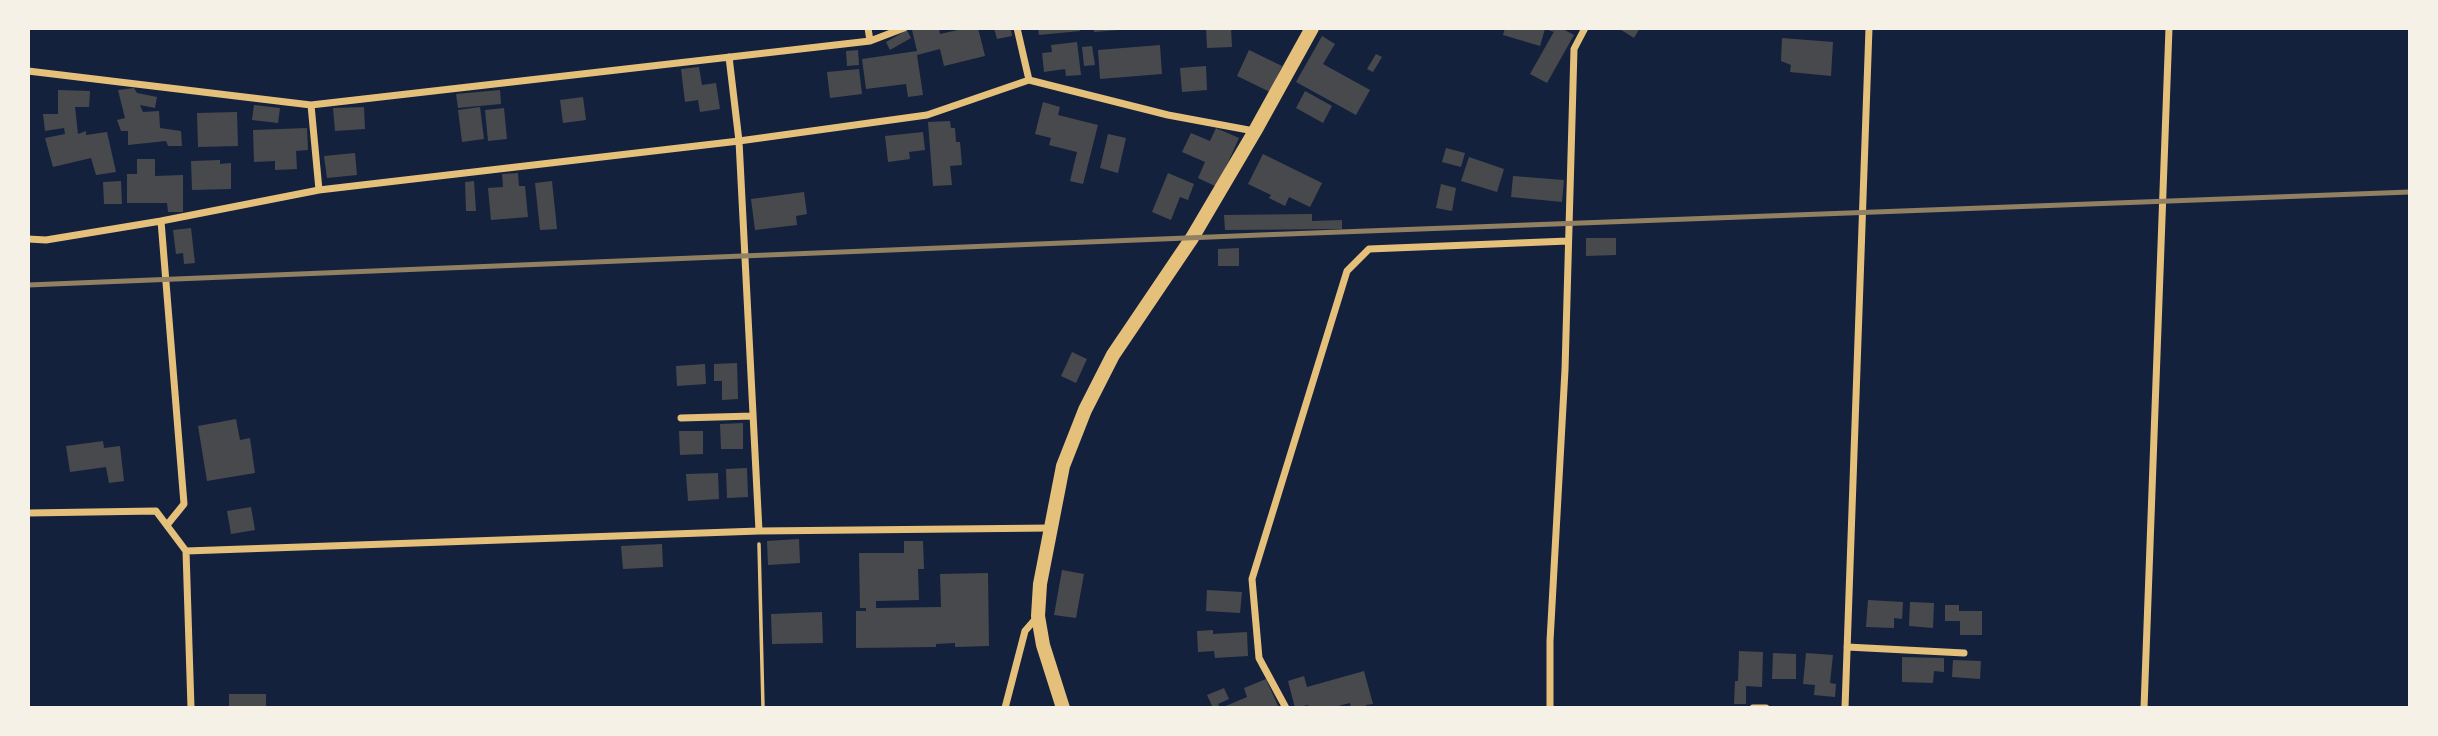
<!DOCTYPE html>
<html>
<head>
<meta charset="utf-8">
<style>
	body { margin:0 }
	#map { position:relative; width:2438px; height:736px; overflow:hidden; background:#14213d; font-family:"Work Sans",sans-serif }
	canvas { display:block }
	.frame { position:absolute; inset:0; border:30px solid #f6f1e7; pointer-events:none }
</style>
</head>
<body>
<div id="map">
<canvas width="2438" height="736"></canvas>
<div class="frame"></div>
</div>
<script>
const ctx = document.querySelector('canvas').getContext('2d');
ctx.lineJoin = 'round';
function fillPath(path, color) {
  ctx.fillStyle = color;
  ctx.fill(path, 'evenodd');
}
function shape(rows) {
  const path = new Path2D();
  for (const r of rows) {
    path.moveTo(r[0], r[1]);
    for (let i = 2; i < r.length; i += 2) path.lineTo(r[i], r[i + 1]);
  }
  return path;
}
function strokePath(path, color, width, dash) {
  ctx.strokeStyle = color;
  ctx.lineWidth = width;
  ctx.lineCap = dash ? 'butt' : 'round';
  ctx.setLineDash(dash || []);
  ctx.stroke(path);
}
const building = shape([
	[921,28,939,28,940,34,967,28,978,28,985,56,944,66,940,49,917,55,923,95,908,97,906,84,866,89,862,59,917,51,912,30],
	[994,28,1011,28,1012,36,997,39],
	[1038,28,1079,28,1080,31,1039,35],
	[1094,28,1119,28,1119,30,1094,32],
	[1206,28,1231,28,1232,47,1207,48],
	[1505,28,1555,28,1554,32,1545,29,1540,46,1503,35],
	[1556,28,1561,28,1574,35,1547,83,1530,74],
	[1618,28,1640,28,1634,38],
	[907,30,911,38,890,50,886,42],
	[1322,36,1335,44,1323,64,1370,90,1356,115,1296,82],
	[1782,38,1833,42,1831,76,1790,72,1791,65,1781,61],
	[1077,42,1081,75,1066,76,1065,69,1044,72,1042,53,1052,52,1051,45],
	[1160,45,1162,74,1100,79,1098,50],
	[1092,46,1095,65,1084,66,1082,47],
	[858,50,859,65,847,66,846,51],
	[1249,50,1282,66,1270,92,1237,76],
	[1376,54,1382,57,1373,72,1367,69],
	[1206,66,1207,90,1182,92,1180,68],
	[699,67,702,85,716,83,720,109,700,112,698,100,685,102,681,69],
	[859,69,862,94,830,98,827,72],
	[134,88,137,93,157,97,155,108,140,105,143,112,159,111,160,128,181,131,182,146,168,146,166,141,128,145,128,131,121,131,117,120,125,118,118,90],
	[58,90,90,91,89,107,75,107,78,134,86,131,86,135,107,132,116,172,96,175,91,158,53,167,45,138,65,134,64,128,45,131,43,114,58,114],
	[500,90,501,104,458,108,456,94],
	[1305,91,1332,106,1323,123,1296,108],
	[583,97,586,120,563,123,560,100],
	[1043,102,1060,107,1058,115,1098,125,1083,184,1070,181,1077,152,1049,145,1051,138,1035,134],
	[254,105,280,108,278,123,252,120],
	[364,107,365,129,335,131,333,108],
	[480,107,484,139,462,142,458,110],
	[504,108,507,139,488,141,485,110],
	[237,112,238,146,198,147,197,113],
	[950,121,951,128,955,128,956,142,960,142,962,165,950,166,952,185,933,186,928,122],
	[307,128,308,150,296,151,297,169,275,170,275,161,254,162,253,130],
	[1216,128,1239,138,1217,187,1198,178,1205,162,1182,152,1191,133,1210,141],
	[923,132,925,150,909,152,910,159,888,162,885,136],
	[1108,134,1126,138,1118,173,1100,168],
	[1446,148,1465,153,1461,167,1442,162],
	[355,153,357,175,327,178,324,156],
	[1263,154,1322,183,1310,207,1289,197,1285,206,1269,198,1271,195,1248,184],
	[1469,157,1504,169,1497,192,1461,181],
	[137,159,155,159,155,176,183,175,183,212,168,212,167,203,127,203,127,174,137,174],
	[220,160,220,164,231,163,231,189,192,190,191,161],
	[518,173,519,186,525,186,528,217,491,220,488,188,503,187,502,174],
	[1168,173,1194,184,1188,200,1180,197,1171,220,1152,212],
	[1513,176,1564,180,1562,202,1511,197],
	[121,181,122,204,104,204,103,182],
	[474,181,476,211,466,211,465,182],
	[552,181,557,229,540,230,535,183],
	[1441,184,1456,188,1452,211,1436,208],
	[804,192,807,214,796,216,797,225,755,230,751,199],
	[1312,214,1312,221,1342,220,1342,229,1225,230,1224,215],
	[191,228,195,263,184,264,183,253,176,254,173,230],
	[1586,238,1616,238,1616,255,1586,256],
	[1239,248,1239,266,1218,266,1218,249],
	[1072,352,1087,359,1076,383,1061,376],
	[737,363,738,399,722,400,722,381,714,381,714,364],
	[705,364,706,384,677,386,676,366],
	[236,419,240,440,250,438,255,473,207,481,198,426],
	[743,423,743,449,721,449,720,424],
	[679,431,703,431,703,454,680,455],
	[103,441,104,448,120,446,124,481,109,483,106,467,70,472,66,446],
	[747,468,748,497,727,498,726,469],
	[718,473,719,499,688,501,686,474],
	[251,507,255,530,231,534,227,511],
	[799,539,800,563,768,565,767,541],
	[904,541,923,541,924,569,918,569,919,600,876,601,876,608,941,607,940,574,988,573,989,646,955,647,955,643,936,644,936,647,856,648,856,611,866,611,866,608,860,608,859,553,904,553],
	[662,544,663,567,623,569,621,546],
	[1062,570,1084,574,1076,618,1054,615],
	[1207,590,1242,592,1240,613,1206,611],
	[1868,600,1903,602,1902,619,1894,618,1894,628,1866,627],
	[1910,602,1934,603,1933,628,1909,626],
	[1945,605,1959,605,1959,611,1982,611,1982,635,1960,635,1960,621,1945,621],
	[822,612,823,643,772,644,771,614],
	[1213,630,1213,634,1247,632,1248,656,1215,658,1214,651,1198,652,1197,631],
	[1739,651,1763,652,1762,687,1746,686,1746,704,1734,704,1735,681,1738,681],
	[1773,653,1796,654,1796,679,1772,679],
	[1806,653,1833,655,1830,683,1836,684,1835,697,1814,695,1815,685,1803,684],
	[1902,657,1944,658,1944,672,1934,671,1933,683,1902,682],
	[1953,660,1981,661,1980,679,1952,677],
	[1364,671,1373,704,1366,705,1367,708,1351,708,1350,703,1330,708,1309,708,1308,705,1295,708,1288,681,1304,676,1307,687],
	[1266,679,1279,708,1221,708,1247,697,1244,688],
	[1224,688,1229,699,1218,704,1220,708,1213,708,1207,695],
	[229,694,266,694,266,708,229,708]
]);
const path = shape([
	[759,544,763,708]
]);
const minor = shape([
	[868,28,870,41],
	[1017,28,1029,80],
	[729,57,739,141,759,531],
	[28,71,311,105,870,41,904,28],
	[311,105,319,190],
	[161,221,184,504,167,525],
	[28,239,46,240,161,221,319,190,739,141,927,115,1029,80,1168,115,1254,131],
	[681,418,753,416],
	[28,513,156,511,186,551,191,708],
	[186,551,759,531,1051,528],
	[1847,647,1964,653],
	[1005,708,1025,631,1038,616],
	[1286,708,1259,658,1252,579,1347,271,1369,249,1568,241],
	[1550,708,1550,641,1565,370,1574,49,1585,28],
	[1753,708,1766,708],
	[1845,708,1869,28],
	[2144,708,2169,28]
]);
const secondary = shape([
	[1063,708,1043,645,1038,616,1040,584,1063,466,1085,410,1113,355,1192,238,1255,131,1312,28]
]);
const rail = shape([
	[28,285,1260,235,2410,192]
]);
fillPath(building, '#48494c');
strokePath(path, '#e5c07b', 3.5);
strokePath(minor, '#e5c07b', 7);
strokePath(secondary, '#e5c07b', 14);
strokePath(rail, '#918062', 5);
</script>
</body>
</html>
